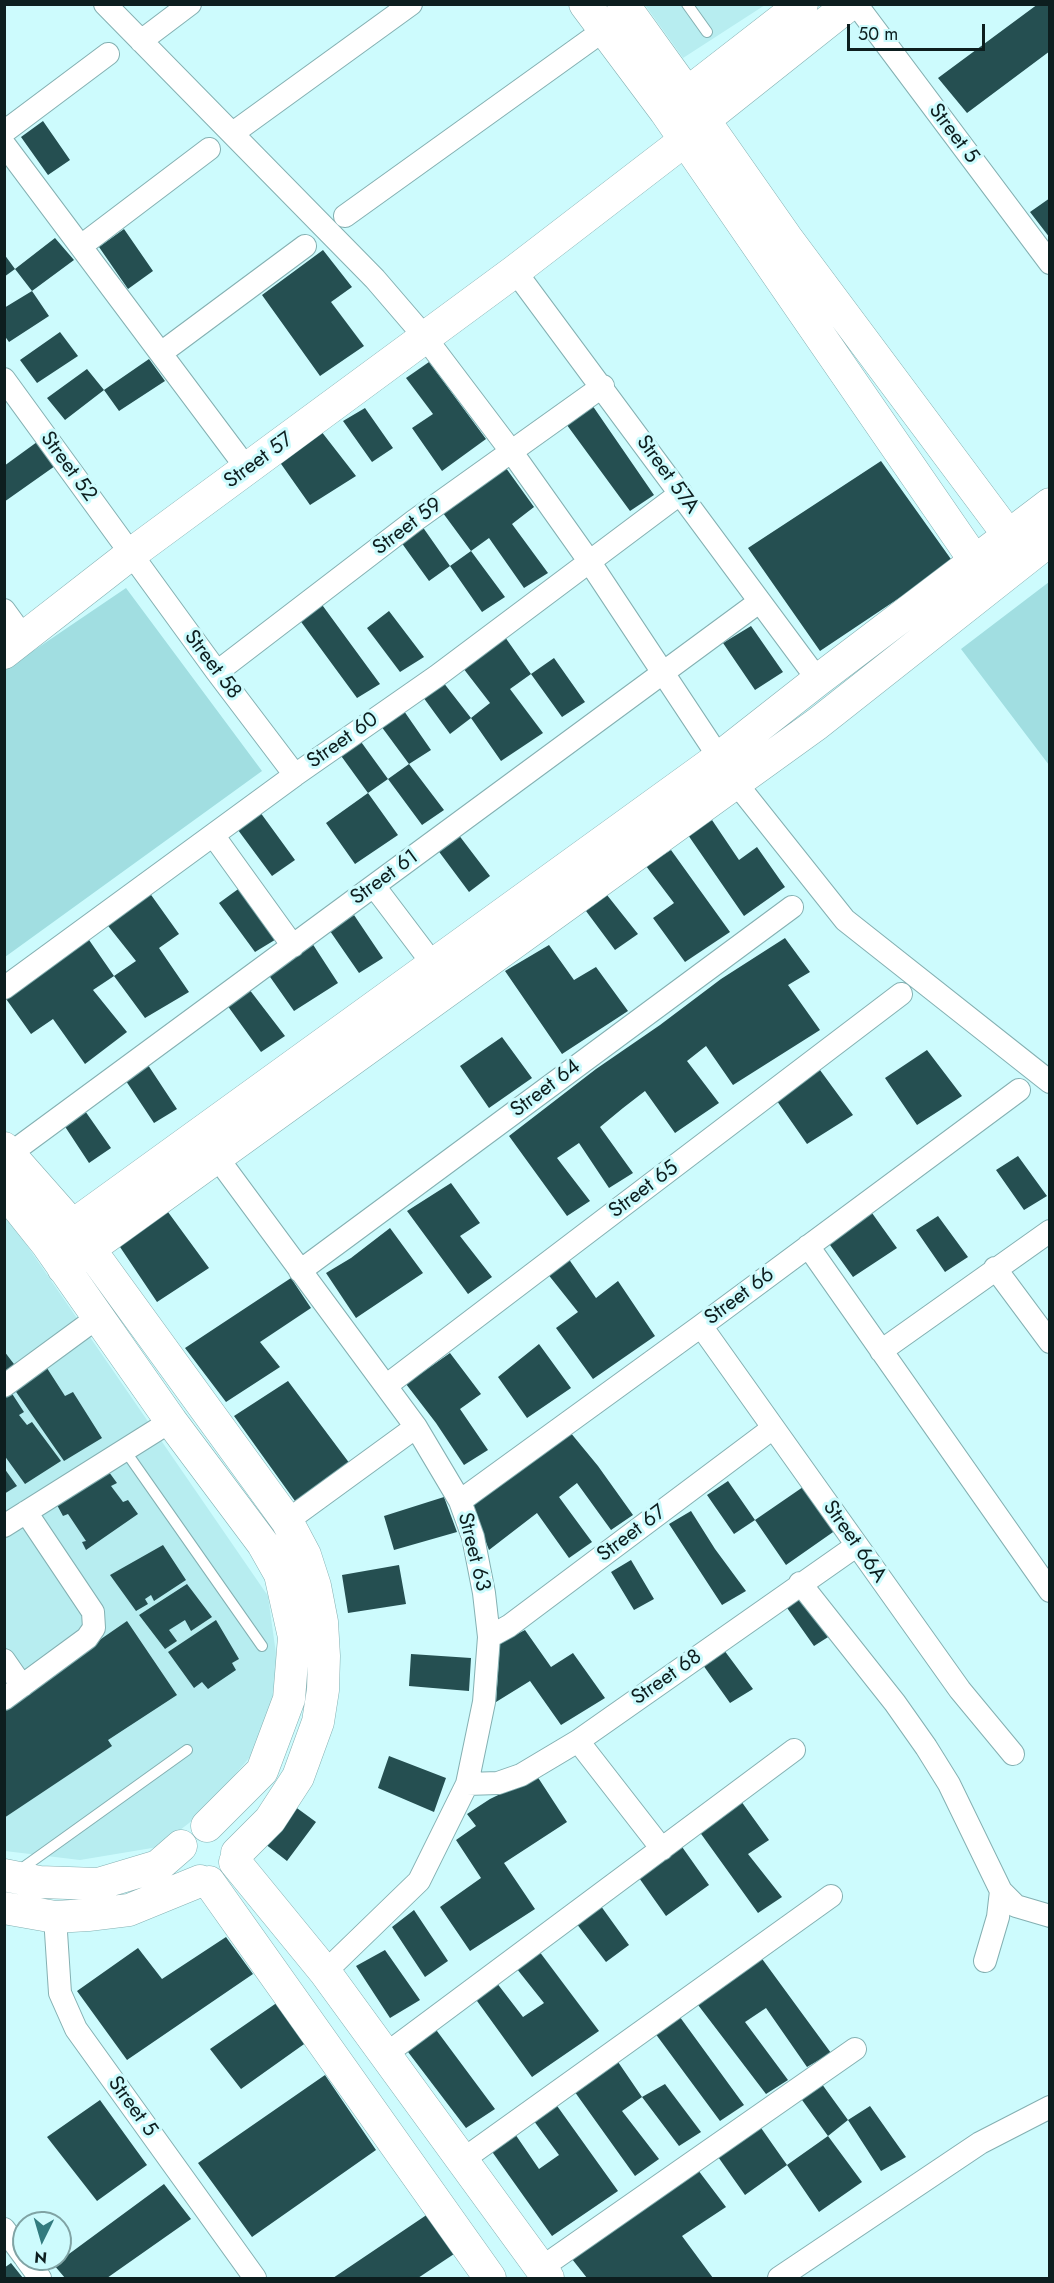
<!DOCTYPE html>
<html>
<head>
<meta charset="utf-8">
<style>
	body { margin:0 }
	#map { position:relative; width:1054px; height:2283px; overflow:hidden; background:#cdfbfd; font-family:Jost,sans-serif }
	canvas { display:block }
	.frame { position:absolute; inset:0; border:6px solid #0d1e1f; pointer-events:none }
	.north { position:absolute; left:12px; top:2211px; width:60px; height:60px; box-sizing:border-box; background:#cdfbfd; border:2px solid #80a3a4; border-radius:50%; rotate:185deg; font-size:16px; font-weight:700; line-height:24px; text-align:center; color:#0d1e1f }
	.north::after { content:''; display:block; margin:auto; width:21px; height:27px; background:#327b7f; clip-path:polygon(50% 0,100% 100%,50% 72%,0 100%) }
	.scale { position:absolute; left:847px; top:24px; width:138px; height:27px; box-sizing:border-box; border:3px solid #0d1e1f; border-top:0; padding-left:8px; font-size:18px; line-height:21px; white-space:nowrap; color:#0d1e1f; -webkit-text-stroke:4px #cdfbfd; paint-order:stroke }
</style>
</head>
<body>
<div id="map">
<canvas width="1054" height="2283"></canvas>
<div class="frame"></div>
<div class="north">N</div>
<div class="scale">50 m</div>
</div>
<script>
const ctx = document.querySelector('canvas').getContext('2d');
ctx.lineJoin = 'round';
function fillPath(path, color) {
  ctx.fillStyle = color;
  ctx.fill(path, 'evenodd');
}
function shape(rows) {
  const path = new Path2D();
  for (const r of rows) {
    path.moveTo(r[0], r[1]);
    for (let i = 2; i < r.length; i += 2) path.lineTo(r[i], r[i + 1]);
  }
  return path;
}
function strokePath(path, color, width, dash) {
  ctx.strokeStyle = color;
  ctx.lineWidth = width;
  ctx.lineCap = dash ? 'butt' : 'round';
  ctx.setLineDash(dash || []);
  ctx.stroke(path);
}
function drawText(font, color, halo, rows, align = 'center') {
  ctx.font = font + ' Jost,sans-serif';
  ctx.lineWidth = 6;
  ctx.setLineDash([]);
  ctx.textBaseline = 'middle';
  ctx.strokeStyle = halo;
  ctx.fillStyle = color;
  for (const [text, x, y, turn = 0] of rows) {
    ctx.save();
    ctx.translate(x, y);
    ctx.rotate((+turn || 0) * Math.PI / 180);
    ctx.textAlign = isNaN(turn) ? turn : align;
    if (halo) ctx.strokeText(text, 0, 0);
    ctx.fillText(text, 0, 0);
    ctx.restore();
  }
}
const built = shape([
	[645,5,765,5,683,58],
	[4,1212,268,1596,277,1661,271,1713,256,1750,202,1813,158,1847,80,1860,5,1851]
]);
const green = shape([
	[1049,582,1049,765,961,649],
	[126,588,262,771,5,957,5,670]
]);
const building = shape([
	[1038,4,1050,4,1050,51,967,113,938,78],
	[43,121,70,160,48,175,21,137],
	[1050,198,1050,238,1030,212],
	[124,229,153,271,128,289,99,247],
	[55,238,74,260,32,291,15,269],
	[323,250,352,287,331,302,364,346,320,376,262,295],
	[4,254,15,269,4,277],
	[32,291,49,316,9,342,4,335,4,308],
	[60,332,78,356,37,383,20,360],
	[149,359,165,381,119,411,104,390],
	[429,362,486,439,442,471,412,428,433,414,406,378],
	[87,369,104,390,65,420,47,398],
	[590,402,654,495,630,511,564,421],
	[365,408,393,448,372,462,343,421],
	[321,431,356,476,310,505,279,461],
	[37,442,55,466,4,502,4,466],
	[881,461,953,562,820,651,748,548],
	[506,468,534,507,512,524,548,573,524,588,489,538,471,551,443,513],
	[422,526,450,566,429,581,401,542],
	[471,551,505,597,482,612,450,566],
	[320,602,380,684,357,698,299,619],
	[389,611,424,657,400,672,367,628],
	[751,626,783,672,755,690,723,643],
	[505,637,531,674,510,689,543,733,501,761,471,718,490,703,463,668],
	[554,658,585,702,562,717,531,674],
	[443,682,471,718,450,734,423,697],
	[404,711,431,750,409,764,381,726],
	[359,739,388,779,368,793,398,835,355,864,326,823,368,793,339,753],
	[409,764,444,810,422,825,388,779],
	[260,812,295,860,272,876,238,830],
	[712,820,739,860,757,847,785,887,744,916,688,835],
	[458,834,490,876,469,892,437,849],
	[671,850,730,932,685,962,653,918,674,903,646,866],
	[241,887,278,938,255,952,219,903],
	[149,892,179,934,159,948,189,992,145,1018,114,976,136,961,105,922],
	[607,895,638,934,615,950,586,911],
	[354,915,383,958,359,973,330,931],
	[87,937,114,976,93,990,127,1032,85,1064,53,1019,31,1034,4,996],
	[785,938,810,972,788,985,820,1030,733,1085,706,1046,687,1061,719,1103,675,1133,645,1091,623,1108,600,1127,633,1173,609,1188,579,1143,557,1158,590,1201,567,1216,509,1136,596,1069,660,1025,721,979],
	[312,943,338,983,294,1011,268,974],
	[549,945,574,980,596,967,628,1011,562,1054,505,971],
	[249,989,285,1036,261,1052,227,1005],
	[502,1037,532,1078,489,1108,460,1066],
	[927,1050,962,1096,917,1125,885,1078],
	[146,1062,177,1109,154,1123,124,1078],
	[820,1070,853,1115,807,1144,777,1101],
	[83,1108,111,1148,89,1163,62,1122],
	[1018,1156,1047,1196,1024,1210,996,1170],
	[451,1183,480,1223,460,1236,492,1277,468,1294,407,1211],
	[867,1206,897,1248,853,1277,825,1238],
	[168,1212,209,1268,157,1302,118,1244],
	[938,1216,968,1257,945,1272,916,1230],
	[390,1228,423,1273,356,1318,326,1273,351,1258],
	[568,1258,596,1298,618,1281,655,1336,593,1379,556,1328,578,1312,547,1273],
	[291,1278,311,1308,260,1342,280,1367,226,1402,185,1348],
	[539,1344,571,1388,527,1418,498,1377],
	[4,1351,17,1368,4,1376],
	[450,1353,481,1394,460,1409,488,1450,464,1465,436,1423,406,1384],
	[45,1365,65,1396,73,1392,102,1438,64,1461,12,1386],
	[288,1381,350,1464,295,1501,234,1416],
	[9,1389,24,1412,19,1415,27,1425,32,1422,61,1461,25,1484,4,1455,4,1393],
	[570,1432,598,1466,633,1515,611,1530,577,1483,559,1497,592,1542,569,1558,537,1513,489,1550,472,1506],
	[4,1468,17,1486,4,1494],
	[106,1468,117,1483,111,1486,123,1502,128,1500,138,1514,86,1550,82,1542,86,1541,68,1514,63,1516,57,1505],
	[728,1481,755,1520,803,1487,836,1530,786,1565,755,1520,734,1534,707,1495],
	[444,1497,457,1532,394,1550,384,1516],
	[691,1511,715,1549,746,1591,722,1605,669,1524],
	[163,1545,186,1580,154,1601,151,1595,145,1599,148,1604,136,1611,110,1575],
	[631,1560,654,1599,634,1610,611,1572],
	[399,1565,406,1604,348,1613,342,1575],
	[187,1584,212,1617,191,1631,185,1620,169,1630,177,1641,165,1649,139,1615],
	[806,1591,836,1632,814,1646,785,1605],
	[216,1620,239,1659,232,1663,236,1670,208,1689,202,1682,194,1688,168,1652],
	[127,1621,177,1695,108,1740,112,1746,4,1818,4,1706],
	[525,1630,551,1667,573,1653,605,1698,561,1725,530,1681,496,1702,500,1643],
	[724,1650,753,1689,730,1703,703,1665],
	[411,1654,471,1658,469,1691,409,1686],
	[389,1756,446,1778,434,1812,378,1788],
	[537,1776,567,1822,504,1863,535,1909,470,1951,440,1907,481,1878,456,1840,476,1826,467,1814,490,1799],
	[741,1801,769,1840,748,1854,782,1897,758,1913,699,1831],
	[290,1803,316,1822,287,1861,260,1840],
	[680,1844,709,1885,666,1916,637,1875],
	[598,1902,629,1945,606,1962,573,1919],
	[414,1910,448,1961,425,1977,392,1927],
	[226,1937,253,1974,127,2060,77,1991,138,1948,162,1979],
	[536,1947,599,2031,532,2077,472,1994,493,1978,523,2017,544,2003,513,1964],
	[385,1950,420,2000,390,2018,356,1966],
	[760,1956,831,2053,807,2067,766,2008,745,2022,788,2080,766,2094,695,2001],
	[278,2002,307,2042,241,2089,210,2049],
	[677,2013,744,2105,720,2121,652,2029],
	[434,2027,495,2109,466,2128,405,2048],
	[614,2056,642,2097,622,2111,659,2159,635,2176,572,2088],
	[325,2075,376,2150,252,2237,198,2163],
	[819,2080,848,2120,828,2136,797,2093],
	[665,2084,701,2132,679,2146,642,2097],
	[100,2100,147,2165,97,2201,47,2137],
	[555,2103,618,2191,552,2236,488,2146,513,2131,539,2169,559,2155,531,2117],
	[870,2106,906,2157,881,2171,848,2120],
	[759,2125,787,2165,745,2195,716,2154],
	[828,2136,862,2182,819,2212,787,2165],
	[698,2170,726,2207,682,2236,713,2278,587,2278,572,2259],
	[164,2184,191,2219,107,2278,65,2278,54,2265],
	[428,2214,454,2254,418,2278,333,2278],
	[11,2263,23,2278,4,2278,4,2268]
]);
const lane = shape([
	[687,4,707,32],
	[124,1449,262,1646],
	[17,1872,187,1750]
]);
const street = shape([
	[105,4,375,279,424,336,511,451,589,561,736,783,845,920,1050,1082],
	[856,4,1050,263],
	[141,41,190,4],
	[4,132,108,54],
	[233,133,411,4],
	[4,144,248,470],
	[345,216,604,30],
	[81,246,209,149],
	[515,271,818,680],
	[161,353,305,246],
	[4,379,217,672,295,775],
	[4,610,25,639],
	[217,672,414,521,603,386],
	[213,835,293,946],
	[374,886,433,964],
	[4,988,295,775,437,676,681,493],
	[11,1153,759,602],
	[216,1156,416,1427,460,1501,473,1537,484,1593,489,1637,484,1702,467,1784,419,1881,325,1972],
	[808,1246,1050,1591],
	[995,1268,1050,1342],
	[300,1271,792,907],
	[701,1326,960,1690,1013,1754],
	[881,1351,1050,1231],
	[387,1385,901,994],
	[4,1386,98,1317],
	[460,1501,701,1326,1019,1090],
	[287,1521,416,1427],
	[4,1526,171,1421],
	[800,1583,895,1703,926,1747,949,1784,1001,1891,998,1917,985,1961],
	[489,1637,509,1626,773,1428],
	[4,1660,22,1686],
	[4,1699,87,1638,94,1628,93,1612,26,1512],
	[578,1741,662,1849],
	[467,1784,498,1783,521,1775,578,1741,856,1546],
	[1001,1891,1016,1906,1050,1916],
	[55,1917,60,1993,76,2029,255,2278],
	[386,2054,794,1750],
	[461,2161,831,1896],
	[4,2229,24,2256],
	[26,2259,40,2278],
	[541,2268,855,2049],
	[779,2278,980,2143,1050,2107]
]);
const secondary = shape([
	[585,4,665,111,975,561,985,578],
	[623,4,687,93,704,120,786,237,1021,552],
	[672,105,802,4],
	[4,653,131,554,515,271,684,141,704,120,850,4],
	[4,1148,72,1225,287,1521,305,1555,315,1586,322,1622,324,1656,323,1690,318,1722,298,1777,270,1820,237,1853],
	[4,1190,47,1244,171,1421,263,1544,280,1574,294,1637,289,1699,262,1771,207,1826],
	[47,1244,720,757,818,680,1050,504],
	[63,1268,817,724,1050,540],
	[235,1862,325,1972,548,2278],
	[4,1875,39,1882,98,1884,158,1866,181,1846],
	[209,1882,490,2278],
	[4,1908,55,1917,88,1915,129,1910,200,1881]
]);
const streetNames = [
	["Street 5",953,134,53],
	["Street 57",259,461,-36],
	["Street 52",68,467,54],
	["Street 57A",667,475,54],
	["Street 59",408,527,-37],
	["Street 58",212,665,53],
	["Street 60",343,741,-35],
	["Street 61",385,878,-36],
	["Street 64",546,1089,-37],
	["Street 65",644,1190,-37],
	["Street 66",740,1297,-37],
	["Street 67",632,1534,-37],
	["Street 66A",854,1542,55],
	["Street 63",473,1552,76],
	["Street 68",667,1678,-35],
	["Street 5",132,2107,54]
];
fillPath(built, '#b7edf0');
fillPath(green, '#a1dee1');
fillPath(building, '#254f51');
strokePath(lane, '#84b0b2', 12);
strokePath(street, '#84b0b2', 24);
strokePath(secondary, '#84b0b2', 33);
strokePath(lane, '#fff', 10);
strokePath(street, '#fff', 22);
strokePath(secondary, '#fff', 32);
drawText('21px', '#0d1e1f', '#cdfbfd', streetNames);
</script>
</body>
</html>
